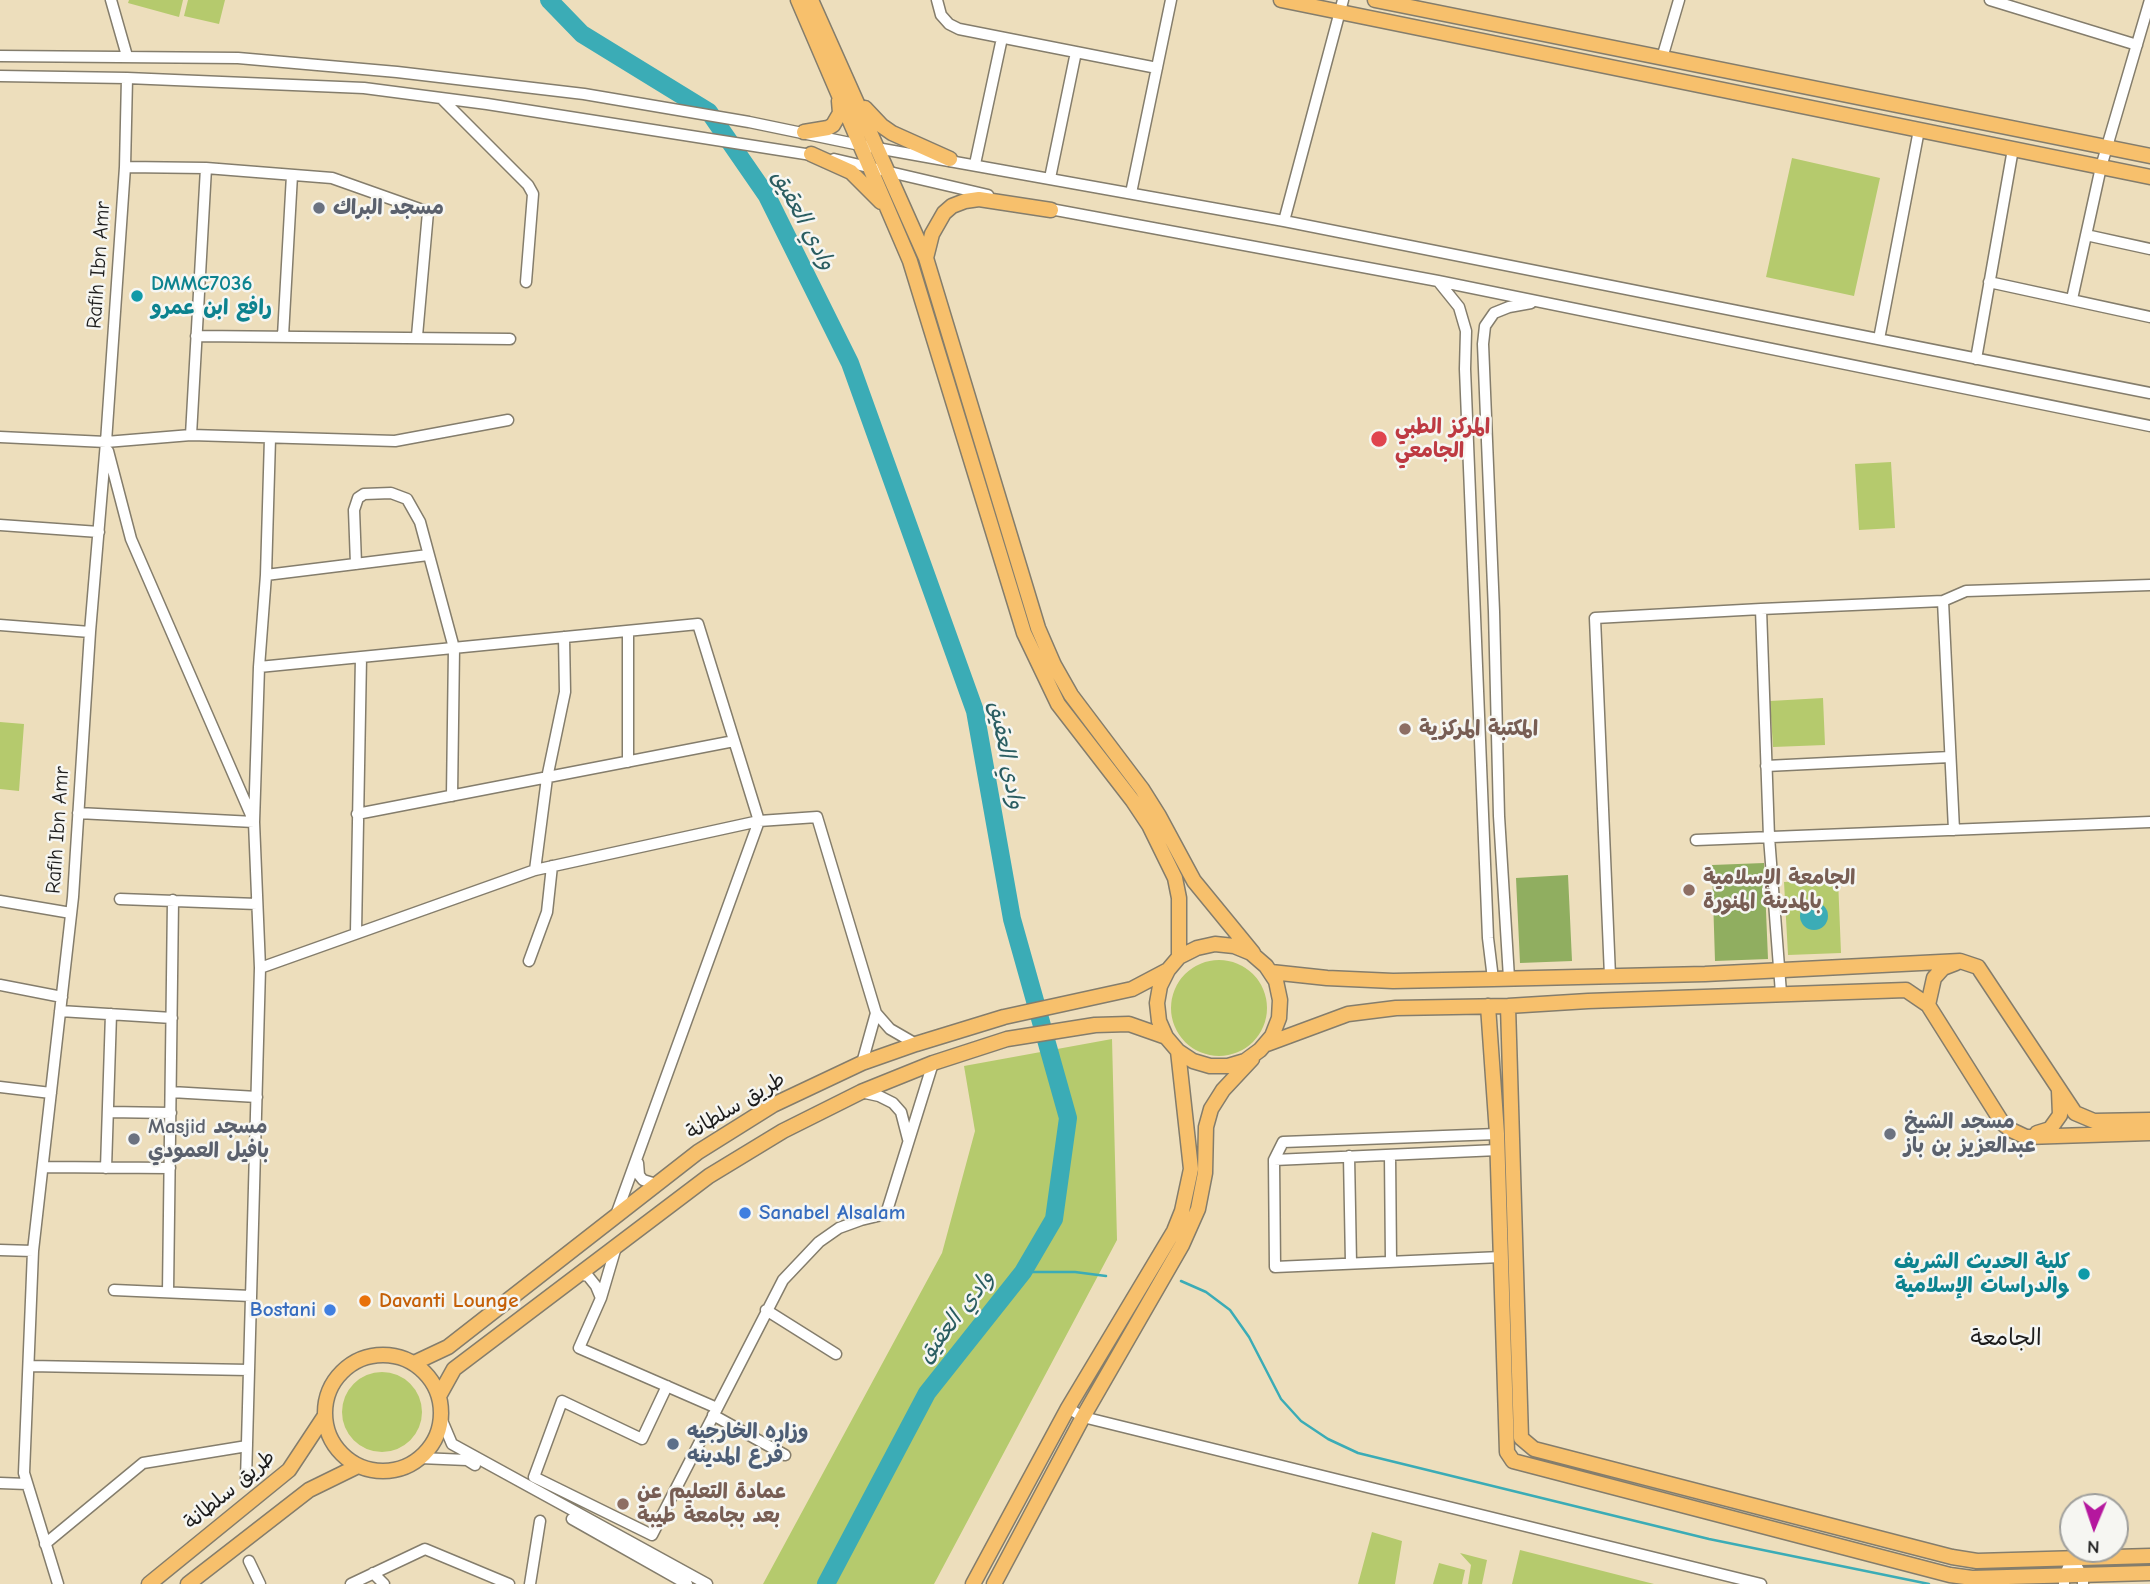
<!DOCTYPE html>
<html>
<head>
<meta charset="utf-8">
<style>
	body { margin:0 }
	#map { position:relative; width:2150px; height:1584px; overflow:hidden; background:#eddebc; font-family:"Comic Neue",sans-serif }
	canvas { display:block }
	.north { position:absolute; left:2059px; top:1493px; width:70px; height:70px; box-sizing:border-box; background:#f6f6f2; border:2px solid #9f9f9c; border-radius:50%; rotate:182deg; font-size:19px; font-weight:700; line-height:28px; text-align:center; color:#1c1c1c }
	.north::after { content:''; display:block; margin:auto; width:24px; height:32px; background:#b5179e; clip-path:polygon(50% 0,100% 100%,50% 72%,0 100%) }
</style>
</head>
<body>
<div id="map">
<canvas width="2150" height="1584"></canvas>
<div class="north">N</div>
</div>
<script>
const ctx = document.querySelector('canvas').getContext('2d');
ctx.lineJoin = 'round';
function fillPath(path, color) {
  ctx.fillStyle = color;
  ctx.fill(path, 'evenodd');
}
function shape(rows) {
  const path = new Path2D();
  for (const r of rows) {
    if (r.length === 3) {
      path.moveTo(r[0] + r[2], r[1]);
      path.arc(r[0], r[1], r[2], 0, 2 * Math.PI);
      continue;
    }
    path.moveTo(r[0], r[1]);
    for (let i = 2; i < r.length; i += 2) path.lineTo(r[i], r[i + 1]);
  }
  return path;
}
function strokePath(path, color, width, dash) {
  ctx.strokeStyle = color;
  ctx.lineWidth = width;
  ctx.lineCap = dash ? 'butt' : 'round';
  ctx.setLineDash(dash || []);
  ctx.stroke(path);
}
function drawText(font, color, halo, rows, align = 'center') {
  ctx.font = font + ' "Comic Neue","Playpen Sans Arabic",sans-serif';
  ctx.lineWidth = 5;
  ctx.setLineDash([]);
  ctx.textBaseline = 'middle';
  ctx.strokeStyle = halo;
  ctx.fillStyle = color;
  for (const [text, x, y, turn = 0] of rows) {
    ctx.save();
    ctx.translate(x, y);
    ctx.rotate((+turn || 0) * Math.PI / 180);
    ctx.textAlign = isNaN(turn) ? turn : align;
    if (halo) ctx.strokeText(text, 0, 0);
    ctx.fillText(text, 0, 0);
    ctx.restore();
  }
}
const green = shape([
	[129,0,183,0,179,17,128,3],
	[188,0,225,0,219,24,184,16],
	[1792,158,1880,178,1854,296,1766,277],
	[1891,462,1895,528,1859,530,1855,464],
	[1823,698,1825,745,1773,747,1770,701],
	[0,722,24,724,19,791,0,789],
	[1838,879,1841,953,1788,955,1784,882],
	[1219,1008,48],
	[1112,1039,1117,1240,934,1584,763,1584,942,1253,975,1131,964,1066],
	[382,1412,40],
	[1372,1532,1402,1541,1395,1584,1358,1584],
	[1520,1550,1654,1584,1512,1584],
	[1460,1553,1487,1560,1482,1584,1468,1584,1471,1565],
	[1439,1563,1465,1570,1462,1584,1433,1584]
]);
const forest = shape([
	[1764,863,1768,959,1715,961,1712,865],
	[1568,875,1572,961,1520,963,1516,878]
]);
const water = shape([
	[1814,916,14]
]);
const stream = shape([
	[1023,1272,1075,1272,1106,1276],
	[1181,1281,1206,1292,1230,1310,1249,1337,1281,1399,1301,1421,1328,1439,1358,1453,1709,1539,1929,1584]
]);
const river = shape([
	[549,0,582,34,709,112,767,196,850,363,975,711,1012,919,1068,1118,1054,1219,1023,1272,927,1393,826,1584]
]);
const minor = shape([
	[111,0,127,56],
	[937,0,941,15,949,24,959,29,1157,68],
	[1990,0,2137,45],
	[0,56,238,58,397,72,584,94,749,122,860,145,1284,221,2150,393],
	[1662,58,1679,0],
	[0,76,127,78,364,88,487,104,818,156],
	[441,98,528,185,533,194,526,282],
	[834,159,988,195],
	[975,164,1002,38],
	[125,167,206,168,332,178,428,212,417,336],
	[1050,178,1076,52],
	[1131,193,1171,0],
	[1045,208,1438,281,2150,426],
	[1284,221,1343,0],
	[2086,235,2150,249],
	[1438,281,1459,307,1466,331,1465,369,1488,938,1493,979],
	[1989,282,2150,317],
	[2072,299,2101,167,2150,0],
	[196,336,510,339],
	[283,336,292,175],
	[1879,339,1919,130],
	[1976,359,2013,149],
	[191,435,206,168],
	[0,437,106,442,191,435,395,441,508,420],
	[108,451,131,539,254,822,260,968,246,1480],
	[0,525,99,532],
	[356,564,354,510,358,498,364,494,391,493,407,499,420,522,454,648,452,796],
	[266,575,428,555],
	[1943,601,1954,830],
	[0,625,90,632],
	[259,667,698,624,759,821,616,1215],
	[628,762,628,631],
	[1766,766,1950,757],
	[78,813,254,822,259,667,266,575,270,438],
	[357,814,734,741],
	[1696,840,2150,822],
	[535,870,547,778,565,692,564,637],
	[120,899,257,904],
	[0,901,71,913],
	[356,932,361,657],
	[529,961,547,912,552,866],
	[260,968,535,870,759,821,817,817,876,1013,890,1029,916,1044],
	[1610,976,1595,618,1761,609],
	[1509,978,1499,816,1494,611,1483,344,1485,326,1494,313,1509,307,1531,303],
	[0,985,62,997],
	[1781,993,1769,837,1761,609,1943,601,1966,591,2150,585],
	[60,1011,172,1018],
	[862,1063,876,1013],
	[0,1087,51,1093],
	[171,1092,257,1097],
	[861,1092,879,1096,893,1103,901,1112,908,1139],
	[108,1112,171,1113],
	[1498,1150,1274,1160,1275,1267,1501,1257],
	[1390,1155,1391,1261],
	[1349,1156,1351,1263],
	[1274,1160,1283,1142,1497,1134],
	[638,1163,639,1175,643,1180,656,1184],
	[43,1167,170,1168],
	[106,1168,111,1014],
	[616,1247,601,1298,579,1348,717,1408],
	[0,1250,33,1251],
	[578,1274,588,1276,596,1286,601,1298],
	[114,1290,251,1296],
	[168,1292,173,900],
	[766,1310,836,1354],
	[29,1366,249,1370],
	[667,1386,642,1439,562,1401,534,1477,652,1535,783,1280,819,1242,839,1228,861,1220,886,1214,933,1063],
	[1068,1408,1083,1417,1761,1584],
	[713,1415,785,1455],
	[441,1418,452,1444,707,1584],
	[420,1458,467,1460,475,1465],
	[0,1483,27,1484],
	[572,1519,687,1584],
	[45,1544,143,1463,247,1446],
	[249,1561,260,1584],
	[373,1573,384,1584],
	[58,1584,24,1473,33,1251,73,897,90,632,106,442,125,167,127,78],
	[351,1584,425,1549,509,1584],
	[530,1584,540,1521],
	[2064,1584,2064,1577,2072,1558,2083,1577,2083,1584]
]);
const major = shape([
	[798,0,910,261,1024,633,1058,704,1133,801,1149,825,1175,878,1179,898,1179,957,1168,970,1160,986,1157,1003,1159,1021,1166,1037,1178,1051,1193,1061,1210,1066,1228,1066,1245,1061,1260,1050,1272,1036,1279,1018,1280,1000,1276,981,1266,966,1251,953,1234,946,1215,944,1197,948,1179,957],
	[811,0,926,258,1038,628,1054,665,1071,695,1142,789,1159,816,1194,881,1253,953],
	[1281,0,2150,177],
	[1375,0,2150,156],
	[865,108,882,126,892,133,950,159],
	[804,132,828,128,833,125,840,113,839,101],
	[811,154,851,172,881,202],
	[926,258,932,234,944,213,952,206,965,201,979,199,1051,210],
	[1271,972,1327,978,1393,981,1493,979,1705,974,1960,961,1978,967,2075,1113,2094,1121,2150,1120],
	[1928,1005,1934,978,1943,968,1956,963],
	[1488,1006,1497,1134,1507,1452,1513,1461,1950,1575,1972,1578,2150,1573],
	[1508,1006,1521,1438,1534,1449,1952,1557,1977,1561,2150,1556],
	[1267,1044,1348,1014,1396,1008,1508,1006,1588,1001,1906,990,1928,1005,2003,1124,2011,1130,2026,1137,2150,1133],
	[2037,1133,2050,1129,2060,1115,2059,1091],
	[383,1413,58],
	[414,1363,448,1347,698,1152,773,1105,862,1063,916,1044,1004,1017,1132,989,1168,970],
	[439,1396,454,1369,709,1176,783,1131,861,1092,933,1063,1007,1039,1095,1025,1129,1024,1166,1037],
	[149,1584,289,1470,324,1417],
	[188,1584,309,1490,358,1466],
	[973,1584,1068,1408,1174,1231,1182,1211,1191,1169,1178,1051],
	[994,1584,1083,1417,1182,1245,1198,1209,1205,1173,1206,1127,1211,1109,1223,1090,1252,1059]
]);
const markers = [
	[319,208,7,"#6b7280"],
	[137,296,7,"#0f9aa8"],
	[1379,439,9,"#e0444e"],
	[1405,729,7,"#8d6e63"],
	[1689,890,7,"#8d6e63"],
	[1890,1134,7,"#6b7280"],
	[134,1139,7,"#6b7280"],
	[745,1213,7,"#3f7fe0"],
	[2084,1274,7,"#0f9aa8"],
	[365,1301,7,"#e8710a"],
	[330,1310,7,"#3f7fe0"],
	[673,1444,7,"#5c6f8a"],
	[623,1504,7,"#8d6e63"]
];
const worshipNames = [
	["مسجد البراك",333,208],
	["مسجد الشيخ",1904,1122],
	["عبدالعزيز بن باز",1904,1146],
	["Masjid مسجد",148,1127],
	["بافيل العمودي",148,1151]
];
const streetNames = [
	["Rafih Ibn Amr",99,265,-86],
	["Rafih Ibn Amr",58,830,-86],
	["طريق سلطانة",736,1106,-31],
	["طريق سلطانة",230,1490,-40]
];
const cultureNames = [
	["DMMC7036",151,284],
	["رافع ابن عمرو",151,308],
	["كلية الحديث الشريف",2070,1262,"right"],
	["والدراسات الإسلامية",2070,1286,"right"]
];
const healthNames = [
	["المركز الطبي",1395,427],
	["الجامعي",1395,451]
];
const educationNames = [
	["المكتبة المركزية",1419,729],
	["الجامعة الإسلامية",1703,878],
	["بالمدينة المنورة",1703,902],
	["عمادة التعليم عن",637,1492],
	["بعد بجامعة طيبة",637,1516]
];
const shopNames = [
	["Sanabel Alsalam",759,1213],
	["Bostani",316,1310,"right"]
];
const foodNames = [
	["Davanti Lounge",379,1301]
];
const serviceNames = [
	["وزاره الخارجيه",687,1432],
	["فرع المدينه",687,1456]
];
const waterNames = [
	["وادي العقيق",803,220,62],
	["وادي العقيق",1006,755,79],
	["وادي العقيق",956,1317,-52]
];
const neighbourhoodNames = [
	["الجامعة",2006,1338]
];
fillPath(green, '#b5ca6d');
fillPath(forest, '#90ae60');
fillPath(water, '#3bacb6');
strokePath(stream, '#3bacb6', 2.5);
strokePath(river, '#3bacb6', 18);
strokePath(minor, '#847d6c', 13);
strokePath(major, '#847d6c', 17);
strokePath(minor, '#fff', 10);
strokePath(major, '#f7c06c', 14);
for (const [x, y, r, color] of markers) {
  const dot = new Path2D();
  dot.arc(x, y, r, 0, 2 * Math.PI);
  ctx.fillStyle = color;
  ctx.fill(dot);
  strokePath(dot, '#f6f6f2', 2.5);
}
drawText('bold 21px', '#5b616d', '#f6f6f2', worshipNames, 'left');
drawText('21px', '#1c1c1c', '#f6f6f2', streetNames);
drawText('bold 21px', '#0d838f', '#f6f6f2', cultureNames, 'left');
drawText('bold 21px', '#be3a42', '#f6f6f2', healthNames, 'left');
drawText('bold 21px', '#785e54', '#f6f6f2', educationNames, 'left');
drawText('bold 21px', '#366cbe', '#f6f6f2', shopNames, 'left');
drawText('bold 21px', '#c56008', '#f6f6f2', foodNames, 'left');
drawText('bold 21px', '#4e5e75', '#f6f6f2', serviceNames, 'left');
drawText('italic 23px', '#2a5d61', '#f6f6f2', waterNames);
drawText('23px', '#1c1c1c', '#f6f6f2', neighbourhoodNames);
</script>
</body>
</html>
